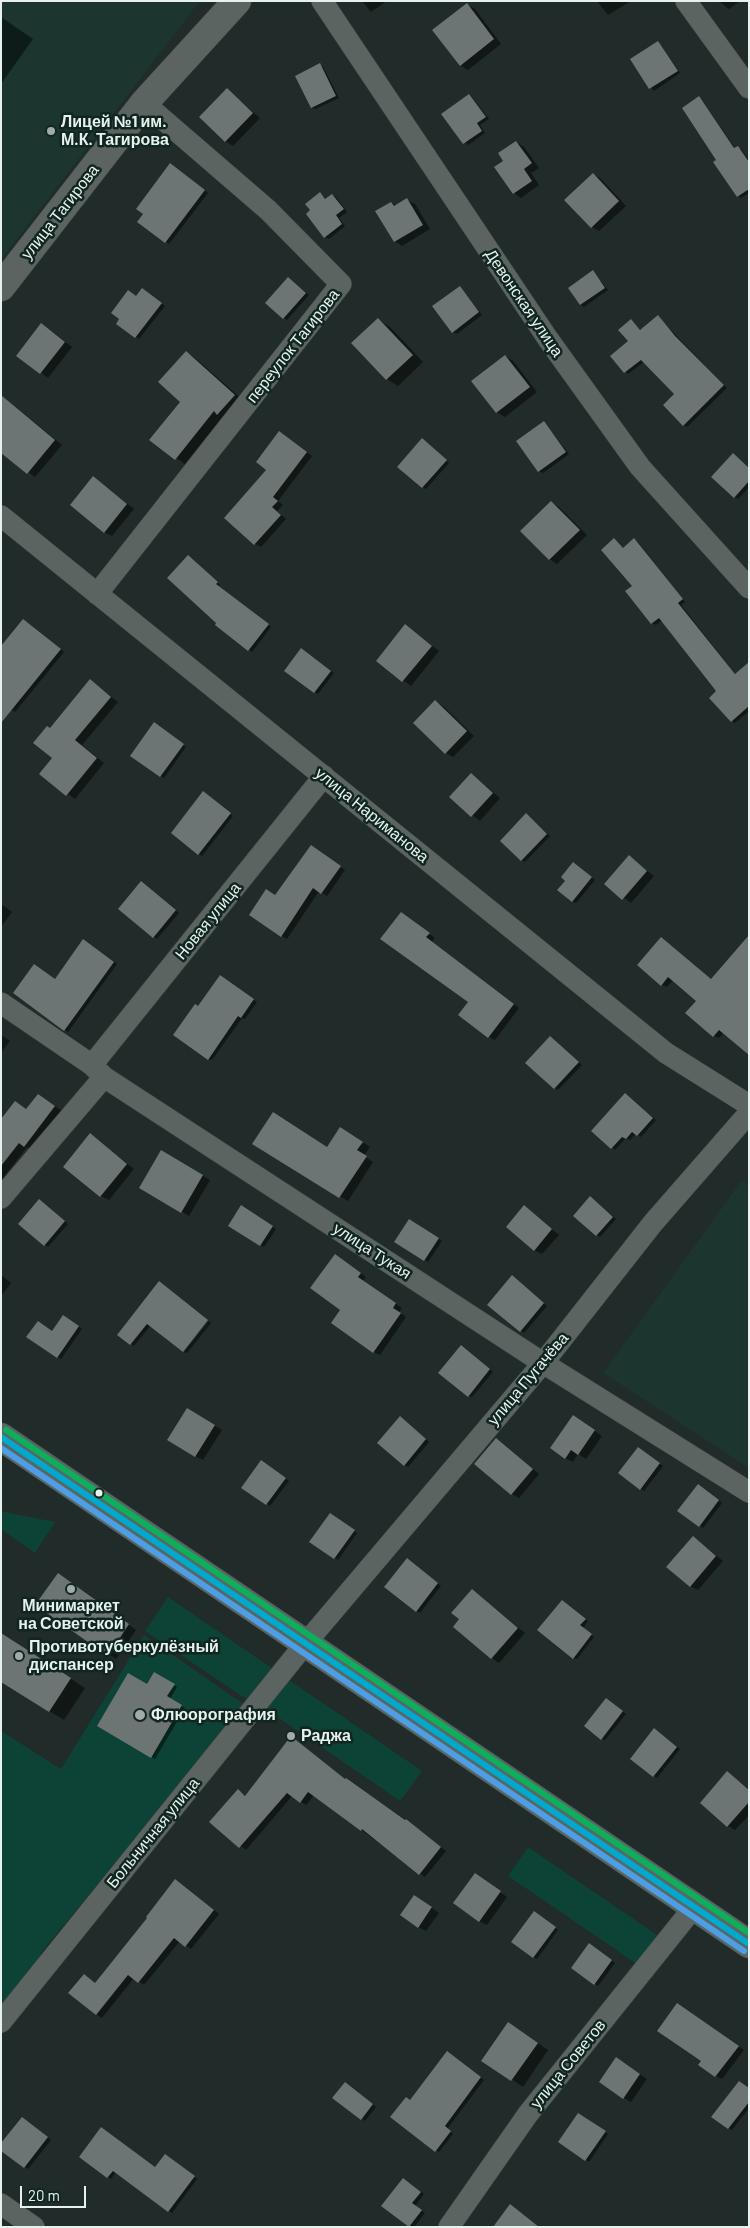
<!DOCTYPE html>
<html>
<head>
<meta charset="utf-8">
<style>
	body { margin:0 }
	#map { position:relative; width:750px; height:2228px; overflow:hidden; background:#212b29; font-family:Barlow,sans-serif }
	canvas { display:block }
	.frame { position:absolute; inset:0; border:2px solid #e6f2ee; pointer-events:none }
	.scale { position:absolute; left:20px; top:2186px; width:66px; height:22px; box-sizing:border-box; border:2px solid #e6f2ee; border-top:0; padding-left:6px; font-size:15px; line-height:18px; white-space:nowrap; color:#e6f2ee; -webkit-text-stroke:4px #122621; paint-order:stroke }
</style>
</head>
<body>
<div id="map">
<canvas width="750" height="2228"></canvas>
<div class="frame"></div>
<div class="scale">20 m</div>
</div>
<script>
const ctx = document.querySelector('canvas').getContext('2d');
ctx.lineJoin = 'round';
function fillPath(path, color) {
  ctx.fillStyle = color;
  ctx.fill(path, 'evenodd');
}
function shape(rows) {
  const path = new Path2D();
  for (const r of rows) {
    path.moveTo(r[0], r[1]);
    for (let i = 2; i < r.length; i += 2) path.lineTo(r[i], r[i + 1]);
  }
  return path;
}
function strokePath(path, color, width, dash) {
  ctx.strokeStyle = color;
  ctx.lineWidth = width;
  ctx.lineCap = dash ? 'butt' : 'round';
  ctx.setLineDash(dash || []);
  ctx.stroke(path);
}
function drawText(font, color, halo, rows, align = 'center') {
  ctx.font = font + ' Barlow,sans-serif';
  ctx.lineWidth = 5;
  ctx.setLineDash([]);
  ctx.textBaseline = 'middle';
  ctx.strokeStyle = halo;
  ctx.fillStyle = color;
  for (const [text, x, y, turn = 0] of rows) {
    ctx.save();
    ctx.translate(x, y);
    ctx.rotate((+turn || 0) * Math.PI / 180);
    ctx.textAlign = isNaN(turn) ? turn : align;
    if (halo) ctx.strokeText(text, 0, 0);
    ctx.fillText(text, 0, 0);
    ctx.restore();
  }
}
const built = shape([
	[1,1,200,1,1,260],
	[742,1180,749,1185,749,1468,603,1373]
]);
const green = shape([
	[1,1511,5,1512,55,1522,35,1553,1,1529],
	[168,1597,422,1771,400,1801,257,1703,255,1705,145,1631],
	[144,1635,245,1705,40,1954,49,1962,1,2021,1,1731,61,1769],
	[528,1847,666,1941,644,1969,508,1876]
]);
const shadow = shape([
	[362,1,387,1,371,12],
	[597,1,631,1,608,15],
	[719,1,740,1,729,9],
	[467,5,475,9,501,44,468,70,460,65],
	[1,17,33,39,1,84],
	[658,42,680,73,654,91,632,60],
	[320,65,323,67,339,98,315,109,312,107],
	[227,90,260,118,233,146,225,141],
	[470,95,489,119,480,125,485,133,468,145,443,114],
	[700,98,735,148,741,149,749,160,749,196,747,194,741,198,738,196,718,160],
	[516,142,524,147,539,168,531,173,539,185,521,198,514,193,505,161],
	[174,167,208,193,169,244,139,222],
	[593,174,601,179,626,206,599,231,592,227],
	[320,194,326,199,332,195,336,197,347,212,339,218,345,226,329,239,325,237],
	[407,200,415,204,430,229,402,246,395,241,391,203,397,206],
	[593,272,608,290,584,307,581,305],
	[292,281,309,295,287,320,284,318],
	[460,287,482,315,457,334,453,332],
	[146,292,165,306,139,339,117,323,137,298],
	[658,317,727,388,687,427,684,425,676,394,644,362,628,374,612,356,630,341,631,321,642,331],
	[379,320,390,327,423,362,398,386,387,379],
	[49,329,72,347,48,378,18,355],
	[187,353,195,358,243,400,226,419,223,416,185,464,151,440,181,401],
	[505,356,513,361,537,392,505,417,497,412],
	[1,395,62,445,35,477,1,451],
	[544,422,569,454,543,473,539,471],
	[280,432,312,456,278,501,283,505,277,511,286,519,261,547,255,544,268,470],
	[426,442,449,463,426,489,422,487],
	[749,468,749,487,738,499,734,497],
	[94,478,134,509,112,536,104,532],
	[551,502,559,507,587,535,557,564,549,559],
	[614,539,624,549,634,540,638,542,685,602,681,605,736,675,749,668,749,711,735,723,732,721,718,691,662,620,656,625,652,623,633,586],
	[188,556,220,585,218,587,271,627,252,652,216,625,218,623],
	[27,622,64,652,15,712,1,702],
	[406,626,439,651,411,686,378,661],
	[305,652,334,673,318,694,315,692],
	[90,681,118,702,82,745,104,763,75,799,41,774,54,758,50,729],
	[435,701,443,706,474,736,453,757,446,753],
	[157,726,186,747,164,778,161,776],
	[471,774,500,798,480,821,451,797],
	[207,795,233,816,202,856,199,854],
	[527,815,550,836,525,862,521,860],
	[317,850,345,870,327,896,319,891,287,939,282,936,276,896],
	[629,857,654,876,631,903,606,884],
	[577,865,595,880,576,903,572,901],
	[145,885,179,913,157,939,154,937],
	[1,904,12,912,1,927],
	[401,913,435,938,432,942,519,1008,495,1040,489,1037,469,1002],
	[661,939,724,1032,719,1038,714,1036,697,1001,673,980,667,987,662,985],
	[87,943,117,964,68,1032,15,993,55,980],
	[223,979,257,1002,245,1019,242,1018,212,1060,208,1059,199,1008],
	[1,1035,10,1041,1,1053],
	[550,1037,582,1065,558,1090,555,1088],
	[625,1094,656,1120,641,1137,636,1133,630,1140,626,1138,615,1150,593,1131],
	[46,1100,62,1111,32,1150,27,1147,3,1178,1,1177,1,1121,16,1102,27,1110],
	[348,1133,370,1147,364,1156,373,1162,348,1201,254,1144,327,1148],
	[90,1135,134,1169,109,1200,101,1196],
	[162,1151,210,1180,189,1216,140,1187],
	[591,1198,616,1219,600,1237,597,1235],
	[42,1203,68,1224,48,1247,45,1245],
	[242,1207,276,1229,264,1247,230,1225],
	[524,1207,559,1235,542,1254,534,1250],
	[410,1220,442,1241,428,1262,396,1242],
	[341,1259,366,1277,363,1281,402,1308,399,1312,406,1317,380,1355,374,1352,342,1310],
	[1,1275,11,1283,1,1296],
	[515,1279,547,1306,524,1333,488,1305],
	[159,1283,151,1325,134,1346,119,1334],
	[67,1319,82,1329,61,1359,57,1357,53,1332],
	[209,1321,211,1323,187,1353,184,1352],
	[465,1348,493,1372,472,1397,468,1396],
	[188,1410,222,1430,203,1460,195,1456],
	[404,1420,429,1442,408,1467,404,1465],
	[581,1421,602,1436,586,1459,578,1454,573,1462,565,1458],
	[503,1444,539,1474,519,1498,512,1494],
	[642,1450,663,1466,644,1491,641,1489],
	[265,1464,289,1481,270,1506,243,1487],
	[701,1487,722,1503,703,1528,679,1511],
	[333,1516,357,1533,338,1560,311,1542],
	[693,1537,723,1561,698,1590,690,1586],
	[410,1562,441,1586,420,1613,416,1611],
	[66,1579,136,1630,116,1659,37,1604],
	[472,1590,525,1633,499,1663,492,1658],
	[565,1603,588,1621,583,1628,594,1637,577,1659,573,1658],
	[1,1634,85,1688,64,1720,49,1711],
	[155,1673,177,1687,170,1699,185,1708,155,1759,99,1726,148,1686],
	[610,1702,626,1714,605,1740,602,1739],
	[658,1732,680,1749,657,1778,631,1759],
	[728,1773,749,1789,749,1815,735,1830,728,1826],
	[346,1780,412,1824,446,1851,425,1877,314,1795,306,1805,292,1796,246,1850,211,1822,238,1791,246,1796],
	[482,1879,507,1897,487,1925,479,1921],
	[181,1884,219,1914,191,1949,180,1941,144,1985,134,1978,102,2018,96,2014,84,1975,96,1984],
	[422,1901,439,1913,426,1931,418,1927],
	[537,1914,558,1930,537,1959,533,1957],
	[593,1946,615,1963,598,1986,595,1984],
	[683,2008,744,2050,722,2079,716,2076,703,2061],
	[520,2031,548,2050,523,2087,483,2060],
	[450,2055,484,2080,447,2129,453,2134,439,2152,436,2150,411,2101],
	[624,2063,647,2079,631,2102,624,2098],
	[348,2085,376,2107,365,2121,362,2119],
	[749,2089,749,2108,732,2130,728,2128],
	[582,2116,608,2134,589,2162,560,2142],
	[25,2120,51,2140,28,2169,1,2149],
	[81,2156,155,2168,168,2157,197,2179,172,2213,116,2172,111,2179],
	[407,2181,424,2194,415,2206,425,2213,414,2227,409,2227]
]);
const building = shape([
	[467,3,494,39,460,66,432,30],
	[658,41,678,71,649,89,630,59],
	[320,63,336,96,311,108,295,76],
	[227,88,253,113,225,142,199,117],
	[469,94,486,117,477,123,482,131,463,144,441,114],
	[699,96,734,148,738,146,749,162,749,189,737,197,713,162,716,160,682,108],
	[516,141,532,163,524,169,532,181,513,194,494,167,503,161,498,153],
	[170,163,205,190,165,243,137,222,143,214,136,209],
	[593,173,619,201,591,228,564,200],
	[320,192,325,199,332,194,344,209,336,215,342,224,324,238,306,214,310,210,305,204],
	[407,198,423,225,394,242,375,211,391,202,394,206],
	[593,270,605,288,580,305,568,288],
	[288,277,306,293,283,319,265,303],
	[460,286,479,312,452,333,432,306],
	[142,288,162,303,135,338,116,324,119,319,111,313,128,290,136,296],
	[658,315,675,336,724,385,683,426,663,405,674,394,641,360,624,373,610,356,628,341,618,330,631,319,640,330],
	[378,318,413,355,386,380,351,343],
	[41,323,65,342,40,374,16,356],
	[186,351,235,395,217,415,214,411,175,460,149,440,180,402,158,382],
	[505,355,530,387,496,413,471,381],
	[1,395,55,440,27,474,1,453],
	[544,421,566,452,538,472,516,441],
	[279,431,307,452,273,497,278,501,272,507,281,515,254,545,224,518,266,470,256,462],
	[422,438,447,460,422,488,397,467],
	[733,453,749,468,749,481,734,498,711,477],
	[93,476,127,504,104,533,70,505],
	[551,501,580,530,549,560,520,531],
	[614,538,623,548,634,538,683,599,678,603,735,674,749,662,749,706,731,722,709,698,716,691,659,618,651,624,625,591,632,586,601,550],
	[188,555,218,582,216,584,269,624,248,651,215,625,216,623,167,578],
	[23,619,61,649,1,723,1,646],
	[405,624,432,646,402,682,376,661],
	[301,648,331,671,314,693,284,671],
	[90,679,111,697,75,740,97,758,66,796,39,774,52,758,33,743,47,726,50,728],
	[435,700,467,731,445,754,413,723],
	[154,722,184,744,160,777,130,756],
	[471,773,493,793,471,817,449,797],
	[203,791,231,813,198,855,171,833],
	[526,813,547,834,521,861,500,841],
	[311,845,341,866,321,894,313,888,281,937,249,915,266,889,275,895],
	[629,855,647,871,622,900,604,884],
	[573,862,592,877,572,902,557,890,565,881,561,877],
	[141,881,176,910,153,938,118,909],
	[401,912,430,933,426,937,514,1004,488,1038,458,1015,468,1002,380,939],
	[749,935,749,1055,719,1030,713,1037,685,1013,696,1001,668,977,661,986,637,965,661,937,711,979],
	[83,939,114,962,64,1031,13,993,34,964,55,979],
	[220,975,254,999,241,1018,238,1016,208,1060,173,1035,195,1004,198,1006],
	[550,1036,579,1062,554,1089,525,1063],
	[625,1093,653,1118,637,1136,632,1132,626,1139,622,1137,611,1149,591,1131],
	[38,1094,55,1106,24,1147,19,1143,1,1166,1,1119,15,1101,26,1109],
	[273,1112,327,1147,340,1127,363,1142,357,1150,367,1156,339,1198,252,1144],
	[90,1133,127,1164,100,1197,63,1167],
	[161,1150,203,1175,181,1213,139,1188],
	[590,1196,613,1217,596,1236,573,1216],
	[39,1199,65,1221,44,1246,18,1224],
	[241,1205,273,1226,260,1246,228,1226],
	[524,1205,552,1229,534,1251,506,1227],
	[409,1219,439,1238,424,1261,394,1242],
	[335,1254,361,1273,358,1277,396,1303,393,1308,401,1313,373,1353,331,1323,340,1310,310,1288],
	[512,1275,544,1303,520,1332,487,1305],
	[159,1281,208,1320,183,1352,147,1324,130,1345,117,1335],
	[63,1315,79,1326,57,1358,26,1337,38,1321,52,1331],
	[461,1345,490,1369,468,1397,438,1373],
	[187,1408,215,1425,195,1457,167,1440],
	[573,1415,595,1430,578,1455,571,1450,565,1459,550,1448],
	[400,1416,426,1439,404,1466,377,1443],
	[496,1438,533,1469,511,1495,474,1464],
	[638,1447,660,1463,640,1490,618,1473],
	[261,1460,286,1478,266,1505,241,1488],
	[698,1484,719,1500,699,1527,677,1511],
	[330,1513,355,1530,334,1559,309,1542],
	[693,1536,716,1556,690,1587,666,1567],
	[407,1558,438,1583,416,1612,384,1587],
	[58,1573,129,1624,108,1656,35,1605],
	[472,1589,518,1628,491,1659,453,1627,459,1619,451,1613],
	[562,1600,586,1619,580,1625,592,1634,573,1659,537,1630],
	[1,1633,71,1678,49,1712,1,1682],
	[154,1672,175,1684,167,1696,182,1705,151,1758,97,1726,128,1673,147,1684],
	[606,1698,623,1711,601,1740,584,1726],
	[654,1728,677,1747,653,1777,630,1759],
	[291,1736,345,1779,346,1778,405,1820,406,1819,441,1847,419,1875,362,1829,361,1831,308,1792,300,1803,287,1793,239,1848,209,1822,238,1789,245,1796],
	[727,1771,749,1790,749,1802,727,1827,700,1803],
	[475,1873,501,1891,479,1922,453,1903],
	[175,1879,214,1910,185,1947,174,1938,138,1983,128,1975,96,2015,68,1993,84,1974,95,1983,147,1918,146,1917],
	[414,1895,432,1907,418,1928,400,1915],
	[534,1911,556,1927,533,1958,511,1942],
	[589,1943,612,1960,594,1985,571,1968],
	[677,2003,739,2046,715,2077,698,2065,701,2061,657,2031],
	[508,2022,538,2043,511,2081,481,2061],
	[447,2051,481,2077,445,2126,451,2131,435,2152,390,2117,406,2097,410,2100],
	[616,2057,640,2074,623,2099,599,2082],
	[739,2081,749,2088,749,2102,728,2129,711,2117],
	[345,2082,373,2104,361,2120,332,2098],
	[578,2113,606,2131,585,2161,558,2142],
	[22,2117,48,2137,24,2168,1,2151,1,2143],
	[101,2127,155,2167,165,2154,195,2176,168,2212,113,2171,107,2178,79,2157],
	[403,2178,421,2192,412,2203,422,2210,409,2227,381,2206],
	[510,2204,539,2227,493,2227]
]);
const street = shape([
	[322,1,548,339,640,467,749,588],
	[686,1,749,88],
	[1,516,666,1053,749,1105],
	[97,594,341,284,268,210,144,103],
	[1,1003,92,1065,104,1077,543,1363,749,1492],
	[92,1065,324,776],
	[1,1198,104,1077],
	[1,2022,305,1644,543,1363,653,1223,749,1113],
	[1,2204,34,2227],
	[449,2227,528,2114,694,1907]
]);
const secondary = shape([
	[1,287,144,103,237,1]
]);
const primary = shape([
	[1,1437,749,1944]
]);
const bus1 = shape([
	[1,1437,749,1944]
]);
const bus2 = shape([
	[1,1448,744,1951]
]);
const bus3 = shape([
	[6,1430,749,1933]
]);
const markers = [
	[51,131,5,"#a1aca9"],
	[99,1493,4.5,"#e6f2ee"],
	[71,1589,5,"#a1aca9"],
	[19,1656,5,"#a1aca9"],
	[140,1715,6,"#a1aca9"],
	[291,1736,5,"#a1aca9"]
];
const poiNames = [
	["Лицей №1 им.",61,122],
	["М.К. Тагирова",61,140],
	["Минимаркет",71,1606,"center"],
	["на Советской",71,1624,"center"],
	["Противотуберкулёзный",29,1647],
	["диспансер",29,1665],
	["Флюорография",151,1715],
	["Раджа",301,1736]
];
const streetNames = [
	["улица Тагирова",60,212,-52],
	["Девонская улица",524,303,56],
	["переулок Тагирова",293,346,-52],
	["улица Нариманова",372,815,39],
	["Новая улица",208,921,-51],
	["улица Тукая",372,1251,33],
	["улица Пугачёва",528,1379,-50],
	["Больничная улица",153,1833,-51],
	["улица Советов",568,2064,-51]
];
fillPath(built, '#1c362f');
fillPath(green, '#0d4237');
fillPath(shadow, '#0007');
fillPath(building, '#6c7573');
strokePath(street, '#3f4845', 22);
strokePath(secondary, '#3f4845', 29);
strokePath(primary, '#3f4845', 29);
strokePath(street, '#5c6461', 21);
strokePath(secondary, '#5c6461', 28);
strokePath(primary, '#596764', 28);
strokePath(bus1, '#00a9ce', 6);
strokePath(bus2, '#4d9ee5', 6);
strokePath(bus3, '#0daf5c', 6);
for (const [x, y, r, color] of markers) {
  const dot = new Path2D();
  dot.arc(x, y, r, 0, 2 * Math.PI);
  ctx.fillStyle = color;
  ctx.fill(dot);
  strokePath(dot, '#122621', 2);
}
drawText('bold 16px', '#e6f2ee', '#122621', poiNames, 'left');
drawText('16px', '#e6f2ee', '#122621', streetNames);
</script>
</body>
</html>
